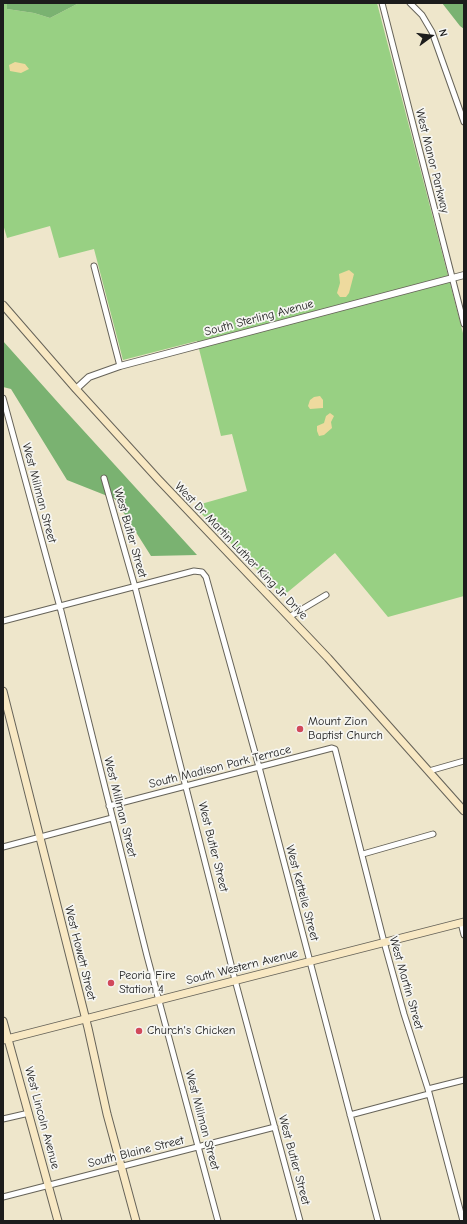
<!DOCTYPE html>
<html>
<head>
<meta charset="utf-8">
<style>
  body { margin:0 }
  #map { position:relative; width:467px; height:1224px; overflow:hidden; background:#eee6cb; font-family:"Comic Neue",sans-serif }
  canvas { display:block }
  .frame { position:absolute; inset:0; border:4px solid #1c1c1c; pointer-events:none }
  .north { position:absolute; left:411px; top:16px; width:40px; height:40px; -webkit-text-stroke:3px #f6f6f2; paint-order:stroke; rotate:75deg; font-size:11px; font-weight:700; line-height:16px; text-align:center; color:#1c1c1c }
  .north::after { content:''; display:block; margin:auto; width:14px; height:18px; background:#1c1c1c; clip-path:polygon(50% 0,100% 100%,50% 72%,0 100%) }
</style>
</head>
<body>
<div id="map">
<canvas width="467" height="1224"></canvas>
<div class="frame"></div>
<div class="north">N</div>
</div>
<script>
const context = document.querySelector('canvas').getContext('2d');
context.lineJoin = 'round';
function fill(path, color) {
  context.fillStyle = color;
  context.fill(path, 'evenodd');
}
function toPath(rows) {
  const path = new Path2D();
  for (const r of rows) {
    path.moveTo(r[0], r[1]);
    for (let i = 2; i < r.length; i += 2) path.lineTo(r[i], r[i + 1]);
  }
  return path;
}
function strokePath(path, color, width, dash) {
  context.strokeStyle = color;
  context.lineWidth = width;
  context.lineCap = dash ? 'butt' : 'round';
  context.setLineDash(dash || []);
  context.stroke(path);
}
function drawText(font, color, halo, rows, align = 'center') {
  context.font = font + ' "Comic Neue",sans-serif';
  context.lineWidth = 3.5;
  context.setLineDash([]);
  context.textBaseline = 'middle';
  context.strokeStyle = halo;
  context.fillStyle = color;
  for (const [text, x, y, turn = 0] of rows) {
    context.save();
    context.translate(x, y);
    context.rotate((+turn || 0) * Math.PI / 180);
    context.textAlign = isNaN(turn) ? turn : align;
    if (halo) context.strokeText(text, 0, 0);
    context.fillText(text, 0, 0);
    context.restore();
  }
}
fill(toPath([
  [3,3,7,3,7,9,34,13,50,18,79,3,377,3,464,337,464,596,388,617,335,553,283,596,194,506,247,491,232,434,221,436,197,341,123,360,94,249,59,258,50,226,7,238,3,224]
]), '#98d083');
fill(toPath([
  [7,3,79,3,50,18,34,13,7,9],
  [442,3,464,3,464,29,460,26],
  [3,341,62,407,197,555,151,556,115,499,67,480,11,389,3,387]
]), '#7ab271');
fill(toPath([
  [15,62,25,64,29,69,21,73,10,71,9,65],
  [349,270,354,274,349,293,346,297,340,297,337,293,340,283,339,274],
  [320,396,323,400,323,408,310,409,308,406,310,400,314,397],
  [330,413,334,416,331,422,332,428,324,435,319,436,317,431,317,426,324,423,326,416]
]), '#eeda9e');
const minor = toPath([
  [382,3,464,324],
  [410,3,422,15,432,32,464,122],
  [94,266,120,366],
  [3,398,61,611,147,956,218,1221],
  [104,478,135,587,235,980,300,1221],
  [289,617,326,595],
  [3,621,194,571,202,572,206,577,259,767,378,1221],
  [429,771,464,761],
  [109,806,332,748,335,749,384,942,404,1014,428,1089,463,1221],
  [3,847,112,818],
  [363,854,433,834],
  [461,923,464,935],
  [428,1089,464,1080],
  [350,1115,429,1094],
  [3,1119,29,1113],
  [3,1197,275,1127]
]);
const tertiary = toPath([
  [76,389,89,377,120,366,464,275]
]);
const secondary = toPath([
  [3,305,76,389,158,479,328,658,464,811],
  [3,691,88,1028,107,1114,136,1221],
  [3,1021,58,1221],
  [3,1040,464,922]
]);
strokePath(minor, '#666359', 7);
strokePath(tertiary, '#666359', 8);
strokePath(secondary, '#666359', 9);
strokePath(minor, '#fff', 5);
strokePath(tertiary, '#fff', 6);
strokePath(secondary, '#f8e8c3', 7);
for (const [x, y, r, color] of [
  [300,729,4,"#d1495b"],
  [111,983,4,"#d1495b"],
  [139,1031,4,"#d1495b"]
]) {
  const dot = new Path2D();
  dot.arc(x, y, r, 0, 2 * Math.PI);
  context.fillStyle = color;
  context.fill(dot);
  strokePath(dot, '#f6f6f2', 1.5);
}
drawText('12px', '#1c1c1c', '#f6f6f2', [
  ["West Manor Parkway",432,161,76],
  ["South Sterling Avenue",259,318,-15],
  ["West Millman Street",39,493,75],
  ["West Butler Street",130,533,74],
  ["West Dr Martin Luther King Jr Drive",241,551,46],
  ["South Madison Park Terrace",220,767,-14],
  ["West Millman Street",120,807,76],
  ["West Butler Street",213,847,76],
  ["West Kettelle Street",302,893,75],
  ["West Howett Street",80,953,76],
  ["South Western Avenue",242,967,-14],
  ["West Martin Street",406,983,74],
  ["West Lincoln Avenue",42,1118,75],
  ["West Millman Street",202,1120,75],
  ["South Blaine Street",136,1152,-14],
  ["West Butler Street",294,1160,75]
]);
drawText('12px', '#1c1c1c', '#f6f6f2', [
  ["Mount Zion",308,722],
  ["Baptist Church",308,736],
  ["Peoria Fire",119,976],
  ["Station 4",119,990],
  ["Church's Chicken",147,1031]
], 'left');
</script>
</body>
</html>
